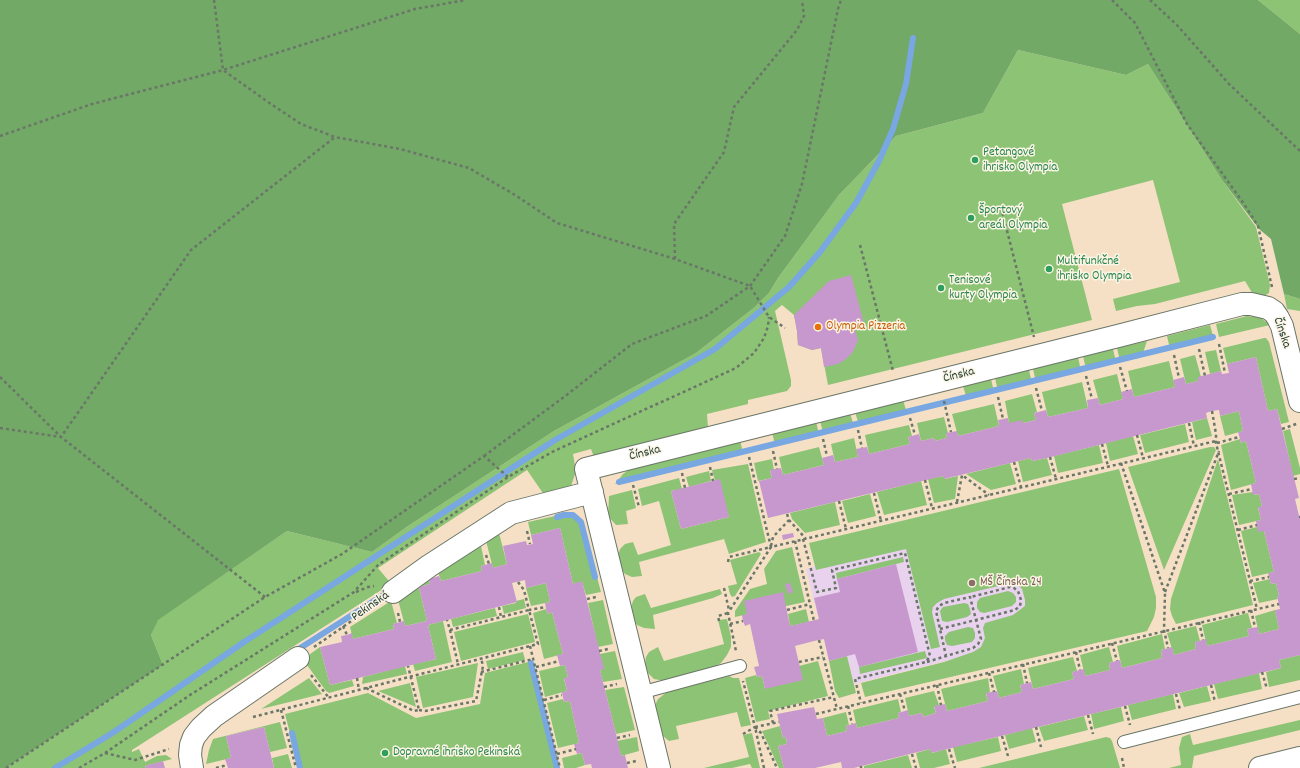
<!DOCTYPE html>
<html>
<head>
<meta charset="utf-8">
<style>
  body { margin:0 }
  canvas { display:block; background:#f5e0c5 }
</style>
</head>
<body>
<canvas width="1300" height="768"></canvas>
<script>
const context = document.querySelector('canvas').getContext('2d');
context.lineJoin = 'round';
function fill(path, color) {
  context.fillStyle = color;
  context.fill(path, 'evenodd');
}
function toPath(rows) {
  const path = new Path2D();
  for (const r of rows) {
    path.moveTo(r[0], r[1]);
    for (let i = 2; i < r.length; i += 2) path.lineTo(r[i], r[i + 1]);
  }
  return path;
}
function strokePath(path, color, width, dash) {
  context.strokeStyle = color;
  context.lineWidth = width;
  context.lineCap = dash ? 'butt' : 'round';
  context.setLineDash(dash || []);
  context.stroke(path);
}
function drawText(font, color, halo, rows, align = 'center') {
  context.font = font + ' Dekko,sans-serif';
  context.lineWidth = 3;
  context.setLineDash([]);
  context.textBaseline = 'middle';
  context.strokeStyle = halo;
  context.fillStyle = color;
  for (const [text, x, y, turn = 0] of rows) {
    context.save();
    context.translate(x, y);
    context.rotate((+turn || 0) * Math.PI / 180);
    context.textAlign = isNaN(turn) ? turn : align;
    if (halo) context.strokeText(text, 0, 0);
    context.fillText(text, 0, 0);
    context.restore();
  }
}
fill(toPath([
  [1111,491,1140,612,854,684,847,656,829,661,806,569,815,566,812,555]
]), '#e8d2ee');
fill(toPath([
  [1258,0,1300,0,1300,34],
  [1018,50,1126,75,1148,64,1222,180,1256,227,1270,285,1269,293,1264,296,1254,296,1245,281,1155,304,1137,306,1116,311,1113,299,1180,282,1153,180,1062,204,1092,320,828,385,821,348,812,350,798,345,797,331,794,315,782,305,775,311,791,380,791,386,787,391,748,400,748,404,707,414,708,428,594,457,591,449,573,454,576,471,571,486,557,497,547,499,527,470,378,568,393,586,386,587,132,750,132,752,139,749,145,762,157,756,166,755,172,759,145,766,146,768,6,768,163,665,151,635,157,620,287,531,372,552,408,526,554,431,696,353,755,307,769,293,778,278,839,195,896,136,983,113],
  [1284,294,1300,299,1300,311,1287,309],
  [1247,316,1261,318,1270,325,1219,337,1216,324],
  [1210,325,1214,339,1170,349,1167,336],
  [1264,338,1266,338,1269,342,1289,422,1281,424,1277,409,1268,411,1256,357,1227,364,1223,348],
  [1147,341,1142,356,1120,361,1117,348],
  [1113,349,1116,362,1086,369,1083,356],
  [1216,350,1221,371,1210,374,1205,352],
  [1195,355,1201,377,1198,377,1198,381,1186,384,1180,359],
  [1078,357,1081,371,1036,382,1033,369],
  [1169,361,1175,387,1134,397,1128,371],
  [1029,370,1032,383,998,391,995,378],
  [1117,374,1123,399,1100,405,1093,380],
  [991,379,994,392,967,399,963,386],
  [1082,382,1088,408,1048,417,1042,392],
  [1032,394,1037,412,1034,413,1036,420,1023,423,1009,423,1005,401],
  [903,400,907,413,859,425,855,412],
  [994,404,999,426,958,436,952,414],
  [1239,411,1243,431,1225,436,1220,416],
  [850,413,854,426,823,433,820,420],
  [944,417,948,433,946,433,947,438,935,441,934,438,921,441,917,423],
  [1207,418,1212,436,1196,440,1192,422],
  [816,421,819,435,775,445,772,432],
  [1185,424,1189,442,1145,453,1140,435],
  [909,425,912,436,908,437,910,444,869,454,865,435],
  [1290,429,1300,468,1300,474,1293,476,1283,431],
  [1133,436,1138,454,1110,461,1106,443],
  [854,438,858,457,835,462,831,444],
  [1240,439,1241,443,1246,441,1256,483,1231,490,1221,445],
  [740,440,743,453,615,484,623,474,634,466],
  [1099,445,1103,463,1058,473,1054,456],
  [819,447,824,465,783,475,779,457],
  [1210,447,1214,447,1216,450,1164,570,1128,467],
  [1031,458,1032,461,1047,458,1052,475,1023,482,1018,461],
  [772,459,774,470,770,471,772,478,758,481,754,463],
  [1218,459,1253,605,1176,624,1172,616,1170,609,1171,599],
  [1010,463,1016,484,991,490,966,474],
  [748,464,766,542,729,554,724,539,639,562,642,576,632,577,625,574,621,569,618,556,620,549,625,544,633,542,638,555,671,545,659,501,642,506,638,489,679,478,682,489,671,491,681,529,729,517,715,481,712,470],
  [1119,469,1156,597,1156,608,1154,617,1147,631,865,697,861,683,944,662,973,652,981,647,985,638,983,628,985,623,1013,615,1025,606,1025,600,1022,589,1017,584,1011,583,944,599,937,603,933,607,932,612,940,647,931,649,906,549,816,570,809,543],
  [709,471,711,481,689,487,686,477],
  [943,476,945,479,958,476,955,499,934,503,928,479],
  [921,481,927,505,884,515,877,492],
  [632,490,636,508,626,511,628,524,616,525,608,516,609,496],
  [1253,492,1254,495,1259,494,1262,506,1258,508,1261,520,1239,525,1232,495],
  [870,494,876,516,848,523,842,501],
  [835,502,840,525,805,533,792,519,790,513],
  [564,514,574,515,582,521,601,592,586,595,582,582,573,584,560,528,531,535,528,522],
  [1257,527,1264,531,1274,572,1252,577,1241,531],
  [498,529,507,564,493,568,485,537],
  [480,541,485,565,481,566,482,571,441,581,437,569],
  [792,547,805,602,735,617,735,611,750,589,767,584,764,569,776,551],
  [759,552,761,554,735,596,732,597,730,594,728,586,737,584,730,560],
  [903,557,904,562,837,579,836,573],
  [428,575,430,584,419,587,427,621,405,626,397,596],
  [1270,579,1271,584,1276,583,1279,596,1277,597,1278,599,1259,603,1253,583],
  [546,583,550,602,531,606,526,588],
  [720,589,722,594,713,598,653,615,655,629,644,628,637,625,634,620,631,607,633,601,636,597,645,594,651,608],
  [1008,591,1013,593,1016,597,1016,602,1012,606,984,613,980,612,977,608,977,602,980,598],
  [524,599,526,608,504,614,502,606,516,603,516,601],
  [603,600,613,644,598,647,588,603],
  [391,601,397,623,393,624,394,629,353,639,350,627],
  [964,603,968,604,970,609,971,614,967,617,947,622,942,621,940,611,943,607],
  [495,608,497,616,453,627,451,619],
  [546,609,548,614,552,612,563,654,544,659,533,613],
  [806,609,809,622,790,626,788,614],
  [1275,610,1279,629,1259,634,1255,616],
  [1248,613,1252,628,1247,629,1249,636,1207,646,1202,625],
  [528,614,535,642,461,661,454,632],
  [727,619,731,637,731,647,727,655,721,663,712,668,665,681,654,679,648,673,645,663,646,657,649,652,658,647,664,661,724,644,718,620],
  [443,621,452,662,415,671,413,664,436,659,428,625],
  [1196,626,1200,641,1195,642,1196,649,1174,655,1167,633],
  [968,627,973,628,975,633,975,638,972,642,952,646,947,645,945,640,945,636,949,632],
  [1162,634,1165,649,1161,650,1162,658,1122,668,1117,646],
  [320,647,330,685,352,680,354,686,329,693,326,691,304,661,306,657],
  [1109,647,1113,662,1109,663,1110,670,1085,676,1080,655],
  [615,651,622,679,603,682,600,670,600,654],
  [925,651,927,658,860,674,859,667],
  [523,652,525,660,488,669,486,661],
  [1300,655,1300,680,1269,687,1266,672,1281,668,1279,660],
  [847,656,856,693,839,698,835,691,829,661],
  [1073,657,1077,671,1072,672,1074,679,1033,689,1028,668],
  [532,661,558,768,299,768,285,714,368,693,416,718,480,704,485,673],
  [818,661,828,696,768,711,770,719,756,722,745,678,756,675,757,677,762,676,765,689,799,666],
  [478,663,473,697,423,708,416,677],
  [565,665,568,677,564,679,567,691,545,697,539,671],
  [405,666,407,674,362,684,363,677],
  [1021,669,1024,684,1020,685,1022,692,999,698,993,676],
  [1259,673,1262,689,1218,699,1214,684],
  [729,676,733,678,739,678,751,725,741,727,737,712,676,726,679,739,669,741,662,735,656,708,656,703,658,699,667,692],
  [309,678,322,694,261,709],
  [988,678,990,692,986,694,988,701,947,711,941,689],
  [410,683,416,707,378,691],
  [1207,686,1211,701,1184,707,1179,693],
  [624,687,635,730,616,734,605,690],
  [934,691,939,705,934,707,936,713,923,717,922,713,909,716,905,698],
  [1173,694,1176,709,1132,720,1128,705],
  [563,699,564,702,570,701,579,743,558,748,547,703],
  [898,699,901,712,898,713,899,718,857,728,853,710],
  [1121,707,1124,721,1094,729,1091,714],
  [846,712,849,725,846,726,847,731,827,736,823,718],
  [1084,716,1088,730,1044,741,1039,727],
  [1300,720,1300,730,1194,756,1192,768,1169,768,1181,765,1179,748,1182,737,1190,734,1193,745],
  [280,722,287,748,270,752,264,727,226,736,231,758,206,764,209,750,213,739],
  [780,726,783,738,786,737,787,744,778,746,784,768,779,768,762,731],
  [1032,728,1036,742,1009,749,1005,735],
  [752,733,760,768,752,768,750,764,732,768,704,768,749,757,743,735],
  [637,737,639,751,621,756,617,741],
  [998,737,1001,751,957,762,953,747],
  [1106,737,1110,738,1112,741,1120,768,979,768],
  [930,749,932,753,946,749,950,764,934,768,920,768,916,753],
  [582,753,585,765,576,768,564,768,562,758],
  [288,754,292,768,274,768,272,758],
  [908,755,912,768,864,768,864,766]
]), '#8dc375');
fill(toPath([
  [0,0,1258,0,1300,34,1300,299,1284,294,1271,239,1259,229,1222,180,1148,64,1126,75,1018,50,983,113,896,136,839,195,778,278,769,293,755,307,696,353,554,431,408,526,372,552,287,531,158,620,151,635,163,665,6,768,0,768]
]), '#72a966');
strokePath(toPath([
  [619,482,1213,337],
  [557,517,564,515,573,515,581,522,595,577],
  [294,652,388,592],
  [531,663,557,768],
  [292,733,300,768],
  [55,768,114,732,244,642,555,440,715,349,789,287,820,252,856,203,879,161,893,129,906,84,913,38]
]), '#78a7e2', 6);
fill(toPath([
  [851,275,864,324,854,326,858,340,853,352,846,359,838,364,824,367,821,348,812,350,798,345,797,331,794,315,829,281],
  [1256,357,1268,411,1277,409,1299,498,1295,499,1300,520,1300,655,1279,660,1281,668,931,753,930,749,854,768,842,768,841,762,815,768,784,768,778,746,787,744,786,737,783,738,777,714,814,707,817,719,823,718,827,736,847,731,846,726,856,723,857,728,899,718,898,713,908,710,909,716,922,713,923,717,936,713,934,706,945,704,947,711,988,701,986,693,997,691,999,698,1022,692,1020,685,1031,682,1033,689,1074,679,1072,672,1084,669,1085,676,1110,670,1109,663,1120,660,1122,668,1162,658,1161,650,1172,647,1174,655,1196,649,1195,642,1206,639,1207,646,1249,636,1247,629,1252,628,1258,627,1259,634,1279,629,1275,610,1280,609,1277,596,1279,596,1276,583,1271,584,1268,573,1274,572,1264,531,1258,532,1256,521,1261,520,1258,507,1262,506,1259,494,1253,495,1251,484,1256,483,1246,441,1241,443,1240,439,1238,432,1243,431,1239,411,1220,416,1219,410,1212,411,1206,413,1207,418,1047,458,1032,461,1031,458,944,479,943,476,768,518,759,481,772,478,770,470,781,468,783,475,824,465,822,458,833,455,835,462,858,457,856,449,867,447,869,454,910,444,908,437,919,434,921,441,934,438,935,441,947,438,946,433,957,431,958,436,999,426,998,420,1008,418,1009,423,1022,420,1023,423,1036,420,1034,413,1046,410,1048,417,1088,408,1087,400,1098,398,1100,405,1123,399,1121,392,1132,389,1134,397,1175,387,1173,380,1184,377,1186,384,1198,381,1198,377,1221,371,1222,374,1229,373,1227,364],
  [720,479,729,517,681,529,671,491],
  [560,528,573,584,582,581,604,669,600,670,617,738,621,756,625,755,628,768,592,768,591,764,585,765,582,753,577,754,574,744,579,743,570,701,564,702,562,692,567,691,564,678,568,677,565,665,560,666,557,655,563,654,552,612,548,614,546,609,545,603,550,602,546,583,526,588,525,580,512,583,517,602,428,625,436,659,330,685,320,647,342,642,341,636,347,635,352,633,353,639,394,629,393,624,404,621,405,626,427,621,419,587,430,584,429,579,439,576,441,581,482,571,481,566,492,563,493,568,507,564,503,546,526,541,527,545,533,544,531,535],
  [793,533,794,537,783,540,782,535],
  [896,564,918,652,859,667,855,654,829,661,824,639,814,641,795,646,803,680,765,689,762,676,757,677,754,667,759,666,750,624,745,626,743,621,742,615,747,614,744,601,783,592,790,626,819,619,814,598,840,592,837,579],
  [790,583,793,592,788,594,785,584],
  [264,727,274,768,228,768,225,759,231,758,226,736],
  [163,761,165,768,146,768,145,766]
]), '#c798cd');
const service = toPath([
  [640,693,740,666],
  [1124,742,1300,697]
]);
const minor = toPath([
  [393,592,429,566,511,513,592,492],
  [192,768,190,755,191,745,194,737,201,728,214,716,298,658],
  [659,768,586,469,1118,336,1242,304,1251,304,1268,308,1274,312,1278,318,1282,326,1300,401]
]);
const tertiary = toPath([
  [1260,768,1300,758]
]);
strokePath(service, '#6a7667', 14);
strokePath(minor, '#6a7667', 24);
strokePath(tertiary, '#6a7667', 24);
strokePath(toPath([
  [214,0,223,70,415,9,466,0],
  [1112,0,1135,23,1187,124,1244,204,1258,226,1272,287],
  [1150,0,1176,24,1229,84,1300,151],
  [0,136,92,104,223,70,268,102,301,124,335,137,400,149,469,168,515,195,557,223,675,259,750,286,769,317,785,328],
  [1001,207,1034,337],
  [860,245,893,371],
  [675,259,674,224,724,152,734,107,797,30,804,16,802,0],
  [1219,344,1225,373],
  [1199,349,1205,376],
  [1174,355,1179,378],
  [1120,367,1127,391],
  [1086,376,1092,399],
  [0,377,61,437,265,597],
  [1036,388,1042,411],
  [998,397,1003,419],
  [944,401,951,432],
  [1212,411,1216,434,1216,443,1257,609],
  [910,418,915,435],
  [1189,423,1194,446],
  [0,428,61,437,191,250,335,137],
  [1282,429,1299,423],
  [858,430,862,448],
  [1137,435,1143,458],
  [823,439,827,456],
  [1217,443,1239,437],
  [1102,444,1108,466],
  [773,451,777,469],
  [484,456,564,397,632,344,706,316,750,286,785,236,802,184,838,9,841,0],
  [749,457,771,547,1216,441],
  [1050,457,1056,479],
  [1014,462,1021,487],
  [1121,463,1165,593,1164,630,1168,648],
  [710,467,713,481],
  [682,473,685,488],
  [1294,479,1300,478],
  [925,480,932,508],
  [633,485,639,507],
  [874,493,881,521],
  [1229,494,1252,489],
  [839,501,846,529],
  [957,502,962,475,989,495],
  [787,514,789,520,806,539],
  [1299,517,1300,517],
  [1238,530,1257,525],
  [527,531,530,544],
  [803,539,817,592,836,588,832,570,905,553,930,656,926,662,855,679,861,703],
  [795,541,814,621],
  [771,546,773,537,789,520],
  [486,555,489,564],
  [728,562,729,557,771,547,728,613,736,651],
  [1250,581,1269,577],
  [518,582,524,590,529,610,546,607],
  [724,588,729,610],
  [356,592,368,587,374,586],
  [1165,592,1219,451],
  [587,599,596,597],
  [499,607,501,617],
  [787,610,810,604],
  [1251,610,1255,627],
  [398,613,400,622],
  [719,621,718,616,728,613],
  [1199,622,1203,640],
  [730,624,743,621],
  [343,626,347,635],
  [940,629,1015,610,1020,606,1021,600,1018,591,1014,588,1010,587,971,597],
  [450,630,458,664],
  [819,640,837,709],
  [1112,643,1117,661],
  [530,646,560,768],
  [314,647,376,604],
  [599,651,608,649],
  [1076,652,1080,670],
  [799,662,823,657],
  [927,662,946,656,973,648,978,644,981,639,970,597,944,603,939,606,936,611,946,656],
  [1023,664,1027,683],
  [536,667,559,661],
  [481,672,533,659],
  [1262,672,1267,689],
  [989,673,994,692],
  [311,675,329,698],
  [357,678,359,690],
  [937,685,941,705],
  [1211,685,1215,702],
  [604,687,617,684],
  [366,688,414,711,419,710,408,666],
  [900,694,905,711],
  [1176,694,1180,710],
  [544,700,562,695],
  [848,706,852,724],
  [1125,706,1130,725],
  [281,710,296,768],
  [419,710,425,711,476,701,483,666,481,658],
  [816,714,1279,604],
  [1088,715,1093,734],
  [253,717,538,644,529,610,450,630,447,620],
  [773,723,770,711,834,697],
  [755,727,761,733,777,768],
  [1036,727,1041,747],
  [743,734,755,727,743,681],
  [1002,736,1008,756],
  [617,738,630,735],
  [949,749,955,768],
  [105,753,135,760,169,749],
  [557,754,576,749],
  [912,754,916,768],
  [1122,758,1124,768],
  [627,763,636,761],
  [861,766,861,768],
  [6,768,265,597,342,554,484,456,508,477],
  [79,768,105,753,190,695,354,592,378,565,508,477,554,451,736,368,754,353,764,338,768,326,769,317],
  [216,768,227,765],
  [764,768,755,727,779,722]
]), '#6a7667', 2.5, [3, 3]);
strokePath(service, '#fff', 12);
strokePath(minor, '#fff', 22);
strokePath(tertiary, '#fff', 22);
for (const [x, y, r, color] of [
  [975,160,4,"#2e9e5b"],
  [971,218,4,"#2e9e5b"],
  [1049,269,4,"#2e9e5b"],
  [941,288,4,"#2e9e5b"],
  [818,327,4,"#e8710a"],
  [972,583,4,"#8d6e63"],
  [385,753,4,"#2e9e5b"]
]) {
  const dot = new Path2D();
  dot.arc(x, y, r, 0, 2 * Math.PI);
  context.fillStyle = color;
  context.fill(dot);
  strokePath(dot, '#fcf5e5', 1.5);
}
drawText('13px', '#27864d', '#fcf5e5', [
  ["Petangové",983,153],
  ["ihrisko Olympia",983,168],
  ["Športový",979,211],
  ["areál Olympia",979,226],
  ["Multifunkčné",1057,262],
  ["ihrisko Olympia",1057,277],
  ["Tenisové",949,281],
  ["kurty Olympia",949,296],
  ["Dopravné ihrisko Pekinská",393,753]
], 'left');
drawText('13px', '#c56008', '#fcf5e5', [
  ["Olympia Pizzeria",826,327]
], 'left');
drawText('13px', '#1f3d34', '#fcf5e5', [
  ["Čínska",1281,333,71],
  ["Čínska",959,376,-14],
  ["Čínska",645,454,-14],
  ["Pekinská",371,607,-35]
]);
drawText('13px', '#785e54', '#fcf5e5', [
  ["MŠ Čínska 24",980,583]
], 'left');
</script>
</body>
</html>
